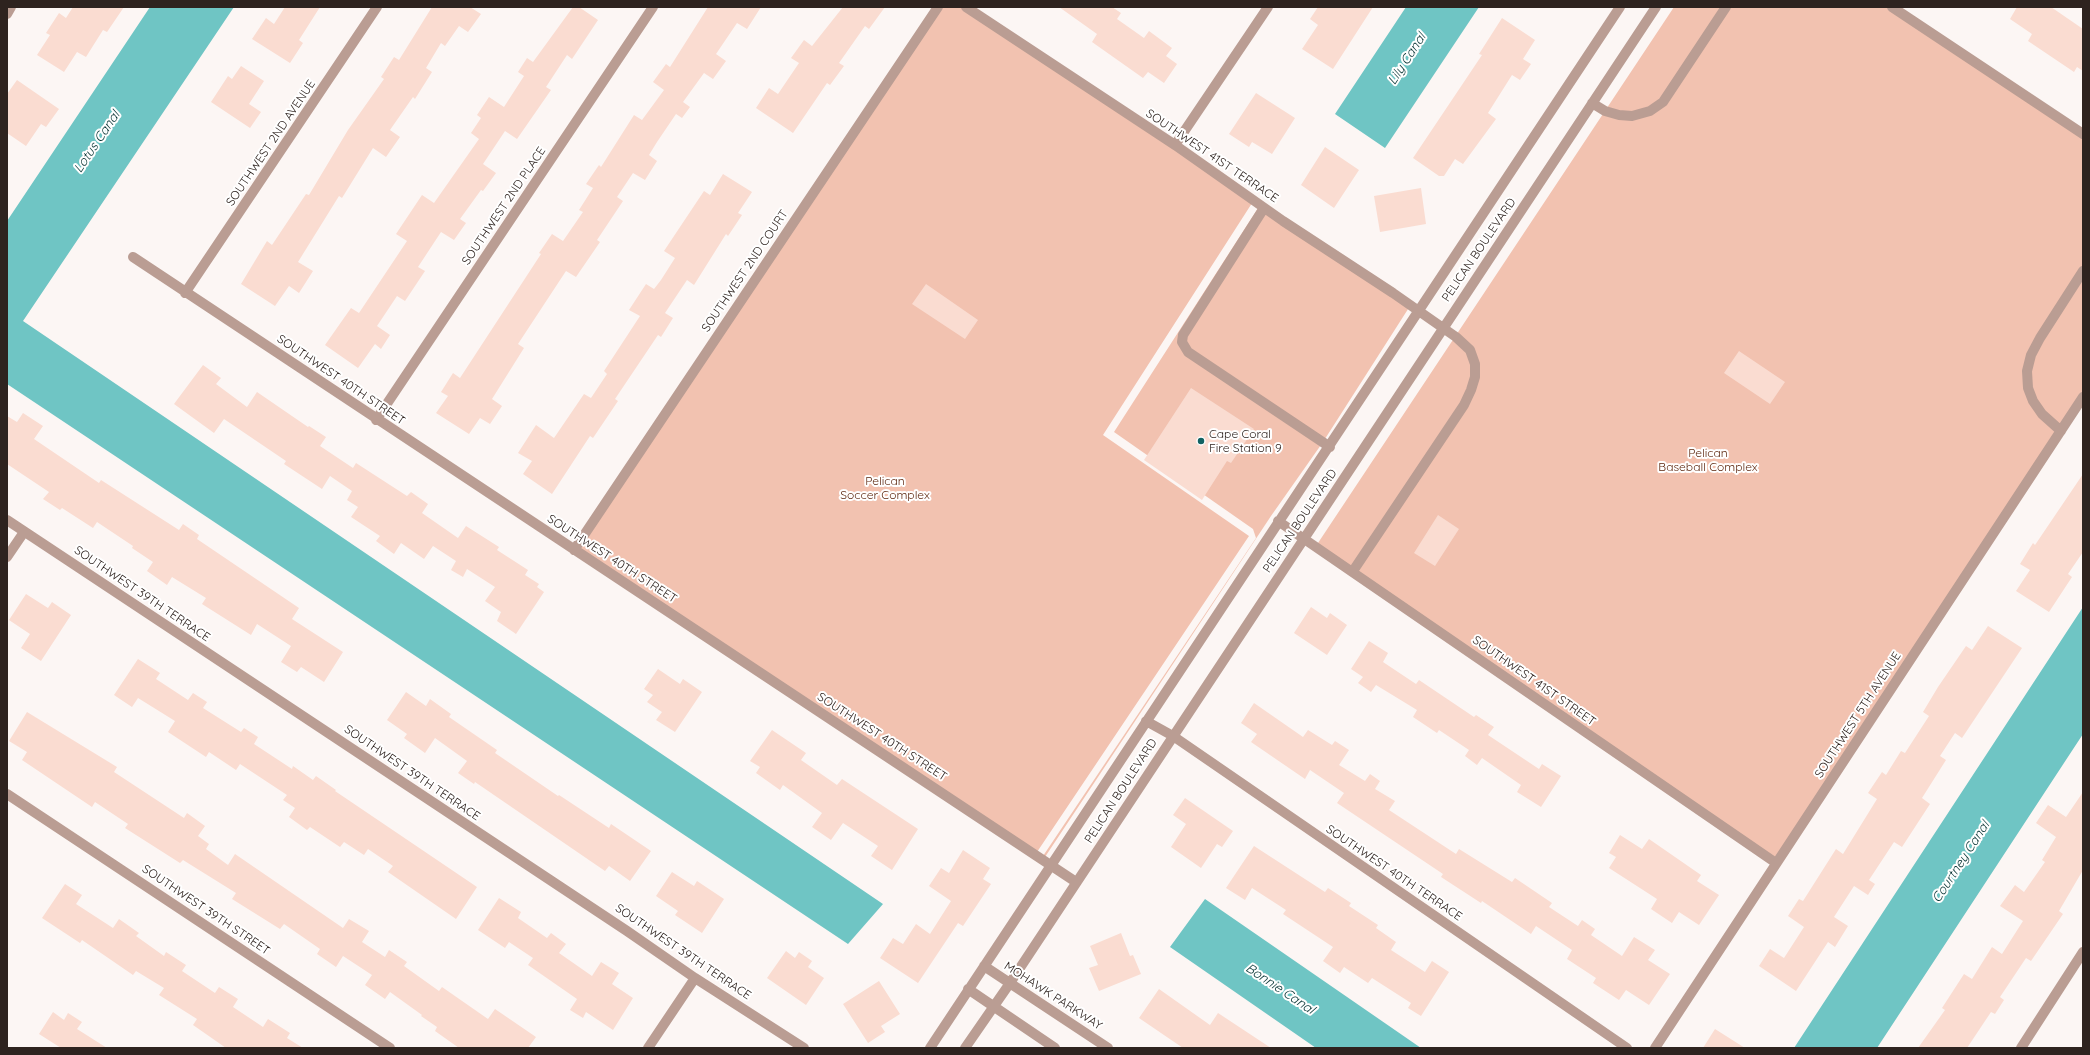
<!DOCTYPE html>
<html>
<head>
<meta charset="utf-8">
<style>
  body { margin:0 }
  #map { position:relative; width:2090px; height:1055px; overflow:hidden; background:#fcf6f4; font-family:Quicksand,sans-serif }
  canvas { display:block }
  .frame { position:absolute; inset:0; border:8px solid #2e231f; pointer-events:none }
</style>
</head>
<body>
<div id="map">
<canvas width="2090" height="1055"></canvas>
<div class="frame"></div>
</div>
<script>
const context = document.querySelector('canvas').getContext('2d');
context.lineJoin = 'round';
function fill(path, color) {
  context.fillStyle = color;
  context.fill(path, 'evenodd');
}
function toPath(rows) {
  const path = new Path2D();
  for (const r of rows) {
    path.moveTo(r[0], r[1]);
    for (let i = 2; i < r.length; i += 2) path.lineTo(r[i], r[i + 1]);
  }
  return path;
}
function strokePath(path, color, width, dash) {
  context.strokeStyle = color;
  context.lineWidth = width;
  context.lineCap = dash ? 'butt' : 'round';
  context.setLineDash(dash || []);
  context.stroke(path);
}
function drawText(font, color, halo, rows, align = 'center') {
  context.font = font + ' Quicksand,sans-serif';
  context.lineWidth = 4;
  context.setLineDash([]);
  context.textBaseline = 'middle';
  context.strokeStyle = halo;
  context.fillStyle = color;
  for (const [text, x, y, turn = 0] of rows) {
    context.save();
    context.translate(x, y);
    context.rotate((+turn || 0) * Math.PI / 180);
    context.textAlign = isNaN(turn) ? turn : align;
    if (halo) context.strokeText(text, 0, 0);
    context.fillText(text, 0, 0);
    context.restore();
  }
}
fill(toPath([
  [938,7,966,7,1254,200,1103,435,1249,536,1035,855,574,550],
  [1674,7,1890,7,2083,135,2083,397,1776,863,1316,546],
  [1260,205,1410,306,1323,442,1271,516,1045,857,1043,856,1256,538,1253,529,1114,432]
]), '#f2c2b0');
fill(toPath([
  [150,7,234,7,23,321,883,904,848,944,7,384,7,221],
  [1406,7,1479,7,1385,148,1335,114],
  [2083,607,2083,734,1877,1048,1794,1048],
  [1205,899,1421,1048,1316,1048,1170,947]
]), '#6fc5c4');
fill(toPath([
  [73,7,124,7,107,32,103,30,86,57,77,52,64,72,37,55,50,35,46,33,59,13,66,18],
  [285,7,320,7,299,40,303,43,290,63,252,39,266,18,274,24],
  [432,7,470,7,481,14,468,32,459,26,445,46,441,43,426,68,432,72,415,99,413,97,390,130,400,137,386,157,373,148,342,198,339,196,298,262,313,271,299,293,289,286,275,306,241,284,267,241,272,245,306,194,309,195,348,130,384,79,381,77,394,57,399,60],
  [573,7,579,7,598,20,572,59,567,55,546,87,551,90,517,139,505,131,483,164,496,173,483,191,481,190,460,219,466,223,454,240,441,232,418,267,425,271,405,301,397,296,377,326,390,335,381,349,375,344,358,368,325,345,351,308,359,313,407,241,396,234,422,195,434,203,479,139,471,133,481,118,477,115,489,97,504,107,524,76,518,72,527,58,533,62],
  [708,7,761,7,747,29,737,23,716,54,726,61,713,79,704,73,683,102,690,107,682,118,676,114,657,142,649,155,657,161,645,180,633,173,617,197,623,201,597,240,600,242,576,277,566,271,518,344,524,348,492,399,502,406,490,424,480,418,469,434,436,413,448,396,441,392,453,373,460,378,541,254,539,253,552,234,563,241,583,212,579,210,593,188,586,184,599,165,601,167,634,115,642,120,664,90,653,82,666,64,670,67],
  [843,7,885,7,869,29,865,26,839,63,844,66,830,85,827,83,793,133,756,108,769,88,778,94,799,63,791,58,804,40,812,46],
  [1059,7,1112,7,1121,13,1117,19,1144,38,1149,31,1172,48,1166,56,1177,64,1164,83,1148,72,1143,78,1092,42,1097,34],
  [1318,7,1373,7,1333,69,1302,49,1318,25,1310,19],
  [2017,7,2051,7,2083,29,2083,71,2077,67,2074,72,2028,41,2032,34,2010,19],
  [1502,18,1535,40,1523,59,1531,64,1520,80,1512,75,1488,113,1496,119,1463,164,1455,159,1444,176,1439,176,1413,158,1482,55,1479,54],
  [241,66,264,81,249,104,261,112,250,128,211,102,228,76,232,79],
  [17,80,59,109,46,127,41,124,26,146,7,133,7,94],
  [1256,93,1295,118,1272,154,1252,142,1249,147,1229,134],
  [1325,147,1359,170,1334,208,1301,185],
  [723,174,752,192,738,213,742,215,728,236,726,234,694,285,687,280,665,313,673,318,661,337,658,335,615,399,618,401,593,438,590,436,552,494,523,474,532,461,518,453,536,425,554,438,584,394,591,398,607,374,604,371,640,316,629,310,646,284,654,289,661,280,675,258,664,251,704,191,710,195],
  [1421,188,1426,224,1380,232,1374,196],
  [926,284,978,320,965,339,912,304],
  [1739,351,1785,382,1770,404,1724,373],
  [203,365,221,378,216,384,247,407,257,392,308,427,309,426,326,437,320,446,353,468,356,463,407,496,411,492,428,504,422,513,458,538,466,526,499,547,497,550,528,570,525,575,539,584,537,587,544,592,516,634,497,621,501,612,485,601,495,587,467,569,463,577,451,570,456,561,433,546,424,559,401,543,394,554,376,541,380,536,351,517,358,507,347,500,352,491,330,476,322,489,284,464,286,461,224,419,214,433,174,404],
  [1191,388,1254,429,1231,463,1227,461,1202,500,1144,460],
  [23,413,43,426,34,439,99,483,101,480,179,530,183,524,199,535,197,539,299,608,292,619,343,652,324,682,301,667,297,672,281,662,291,646,257,624,251,635,202,604,206,598,172,577,167,585,147,571,153,562,132,548,133,546,97,522,93,528,62,508,60,510,43,499,49,492,7,464,7,416,17,422],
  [2083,474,2083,552,2068,574,2072,577,2049,612,2016,591,2030,570,2020,564,2033,543,2035,545],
  [1438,515,1459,529,1435,566,1414,553],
  [26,594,48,608,52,602,71,615,41,661,21,648,30,634,9,620],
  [1311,607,1327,618,1330,613,1347,625,1327,655,1294,633],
  [1988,626,2022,648,1962,738,1955,733,1940,756,1946,760,1922,798,1930,804,1902,847,1894,842,1869,880,1875,884,1868,895,1854,886,1834,917,1848,926,1835,947,1828,942,1796,991,1759,966,1770,949,1784,958,1804,927,1788,916,1799,899,1803,901,1836,849,1843,854,1877,799,1868,793,1882,772,1886,775,1901,751,1905,753,1929,716,1923,712,1938,687,1966,646,1972,650],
  [1369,641,1388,653,1383,662,1416,684,1419,680,1474,717,1476,715,1494,727,1488,735,1539,769,1542,764,1561,776,1541,807,1517,792,1521,785,1482,758,1477,765,1465,756,1469,750,1439,730,1437,733,1413,717,1417,710,1376,685,1371,692,1358,683,1363,677,1351,669],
  [138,659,160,673,156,679,188,700,193,693,207,702,203,708,241,732,244,728,258,737,254,744,292,769,293,766,313,780,316,776,336,790,335,791,477,887,456,919,388,872,393,866,368,849,364,855,344,842,340,847,310,827,307,830,289,817,295,808,283,800,287,795,240,764,236,770,209,752,206,757,168,732,175,721,138,698,132,707,114,695],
  [658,669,680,684,683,679,702,692,675,732,656,720,662,712,647,702,653,695,644,689],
  [406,692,426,706,430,699,451,714,449,717,497,750,495,753,558,796,559,795,609,828,611,824,651,851,630,881,609,866,605,871,475,782,474,784,458,773,467,761,435,738,425,753,404,738,407,734,387,720],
  [1254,703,1303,737,1308,730,1332,745,1335,741,1349,750,1339,765,1365,781,1370,774,1380,781,1375,789,1395,801,1389,810,1456,854,1459,849,1512,882,1515,878,1552,903,1549,907,1578,926,1582,920,1595,929,1591,935,1622,956,1634,937,1655,950,1648,960,1670,974,1649,1005,1626,990,1619,1000,1593,983,1596,978,1567,959,1572,950,1536,926,1531,934,1482,901,1481,903,1441,877,1443,874,1337,803,1344,793,1310,770,1305,779,1251,742,1257,734,1241,723],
  [27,712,117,767,114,772,184,818,187,813,205,826,198,836,209,844,206,849,228,865,235,854,343,928,349,919,369,931,362,942,385,957,389,950,407,962,404,966,439,991,442,987,488,1019,495,1009,536,1037,528,1048,459,1048,435,1031,437,1027,421,1016,422,1015,390,992,385,999,365,985,372,975,343,956,336,967,317,954,320,949,284,924,280,929,232,899,236,893,183,860,180,863,125,828,128,824,95,802,92,807,22,760,27,752,9,741],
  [772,730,806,753,801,760,837,785,842,779,918,829,892,870,871,856,878,846,843,823,831,840,812,827,822,813,783,785,780,790,756,773,760,767,750,761],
  [2083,792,2083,870,2059,911,2063,914,2031,961,2026,958,2000,997,2004,1000,1995,1014,1991,1012,1967,1048,1918,1048,1945,1010,1942,1008,1964,974,1972,979,1992,947,2002,954,2023,921,2000,906,2015,885,2024,892,2045,862,2042,860,2056,837,2036,823,2048,805,2066,817],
  [1185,798,1233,831,1222,847,1217,844,1201,868,1171,847,1186,824,1173,815],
  [1620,835,1642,849,1649,839,1701,875,1697,881,1719,895,1699,925,1679,912,1672,923,1651,909,1657,899,1609,868,1616,857,1609,853],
  [1254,846,1325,892,1328,888,1351,903,1349,906,1378,925,1376,928,1396,942,1391,950,1425,972,1432,961,1449,972,1421,1016,1408,1008,1411,1003,1372,978,1368,983,1344,967,1340,973,1323,961,1333,947,1283,914,1286,910,1252,888,1245,900,1226,888],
  [963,850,990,868,983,879,991,884,963,926,958,923,918,983,880,958,893,938,903,944,916,924,930,934,951,901,929,886,941,868,949,873],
  [672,872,694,886,697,881,724,899,702,933,675,915,678,911,656,896],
  [65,884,82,895,76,904,113,928,119,919,139,933,136,936,164,956,166,952,186,965,182,971,215,993,219,987,238,999,233,1007,263,1027,268,1019,290,1033,287,1038,303,1048,226,1048,193,1025,197,1019,159,995,164,988,136,971,133,975,82,940,80,943,42,918],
  [499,898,521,912,518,918,547,938,551,933,566,944,559,953,592,976,601,962,619,973,612,984,633,998,613,1030,586,1012,583,1018,570,1010,577,999,528,965,533,958,509,942,505,948,478,930],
  [1121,933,1130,956,1133,955,1141,974,1099,991,1089,968,1098,965,1090,946],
  [786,951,795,958,799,952,812,961,808,967,824,978,806,1005,767,978],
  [879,981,900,1014,881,1026,885,1032,868,1043,843,1004],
  [1159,989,1210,1025,1218,1013,1271,1048,1183,1048,1139,1018],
  [53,1012,64,1020,68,1013,82,1022,77,1029,107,1048,61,1048,39,1034],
  [1715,1029,1745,1048,1703,1048]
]), '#fadcd1');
strokePath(toPath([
  [966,7,1175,145,1283,221,1393,293,1456,337,1470,350,1475,364,1475,377,1471,390,1464,405,1353,571],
  [1892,7,2083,134],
  [7,14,11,7],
  [1592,103,1605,111,1619,115,1632,116,1650,111,1663,102,1726,7],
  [1175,145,1268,7],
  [1264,208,1183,335,1182,342,1188,352,1330,447],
  [133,257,1076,882],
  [185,293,377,7],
  [376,420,653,7],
  [2061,431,2042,414,2033,401,2028,388,2027,371,2031,355,2040,338,2083,271],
  [7,520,627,931,695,978,804,1048],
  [1278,521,1776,863],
  [574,550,938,7],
  [7,557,24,532],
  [1146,721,1173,736,1627,1048],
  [7,794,390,1048],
  [984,966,1108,1048],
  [968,989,1055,1048],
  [648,1048,695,978],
  [930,1048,1620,7],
  [965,1048,1010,983,1656,7],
  [1655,1048,2083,397],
  [2021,1048,2083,952]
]), '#ba9d93', 10);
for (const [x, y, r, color] of [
  [1201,441,4,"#116262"]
]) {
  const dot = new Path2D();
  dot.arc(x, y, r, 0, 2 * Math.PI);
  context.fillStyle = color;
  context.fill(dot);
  strokePath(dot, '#fff', 1.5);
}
drawText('12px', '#2e231f', '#fff', [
  ["SOUTHWEST 2ND AVENUE",271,143,-56],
  ["SOUTHWEST 41ST TERRACE",1212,156,34],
  ["SOUTHWEST 2ND PLACE",504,206,-56],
  ["PELICAN BOULEVARD",1479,250,-56],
  ["SOUTHWEST 2ND COURT",745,271,-56],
  ["SOUTHWEST 40TH STREET",341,380,34],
  ["PELICAN BOULEVARD",1300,521,-56],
  ["SOUTHWEST 40TH STREET",612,559,33],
  ["SOUTHWEST 39TH TERRACE",142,594,34],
  ["SOUTHWEST 41ST STREET",1534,681,35],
  ["SOUTHWEST 5TH AVENUE",1858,715,-57],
  ["SOUTHWEST 40TH STREET",882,737,33],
  ["SOUTHWEST 39TH TERRACE",412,773,34],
  ["PELICAN BOULEVARD",1121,791,-57],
  ["SOUTHWEST 40TH TERRACE",1394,873,34],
  ["SOUTHWEST 39TH STREET",206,910,34],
  ["SOUTHWEST 39TH TERRACE",683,952,34],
  ["MOHAWK PARKWAY",1053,996,33]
]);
drawText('12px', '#2e231f', '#fff', [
  ["Cape Coral",1209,434],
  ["Fire Station 9",1209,448]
], 'left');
drawText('12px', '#571f06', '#fff', [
  ["Pelican",1708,453],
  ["Baseball Complex",1708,467],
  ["Pelican",885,481],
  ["Soccer Complex",885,495]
]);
drawText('italic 13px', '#083434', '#fff', [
  ["Lily Canal",1407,59,-57],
  ["Lotus Canal",97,142,-56],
  ["Courtney Canal",1961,862,-57],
  ["Bonnie Canal",1280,989,34]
]);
</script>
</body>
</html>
